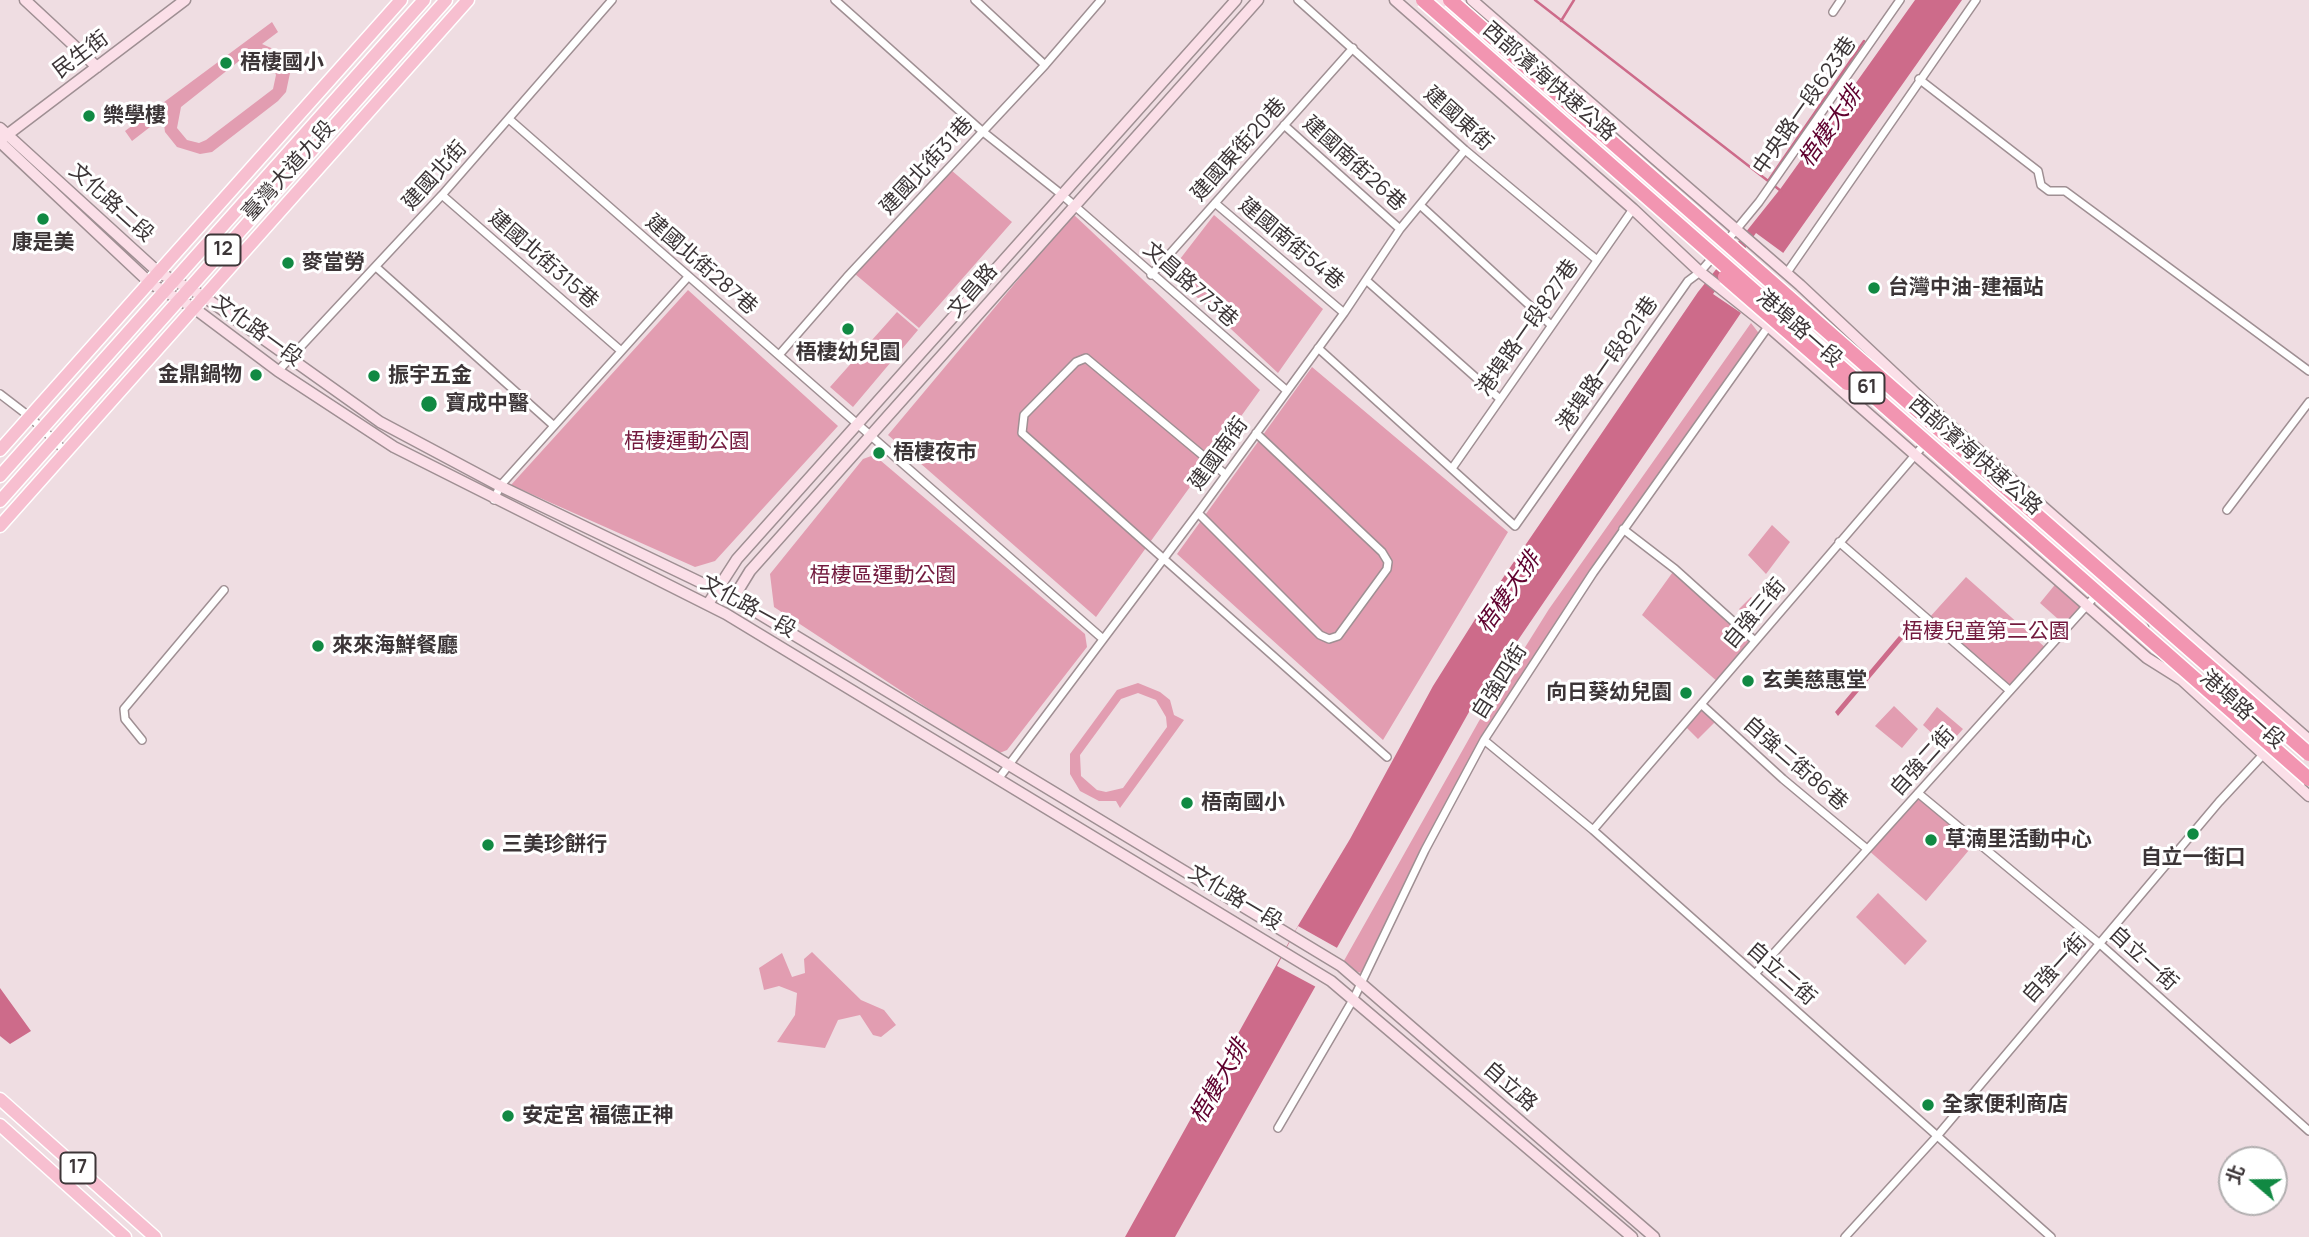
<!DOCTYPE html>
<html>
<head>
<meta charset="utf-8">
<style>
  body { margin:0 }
  #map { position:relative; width:2309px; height:1237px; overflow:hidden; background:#efdde2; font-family:Manrope,"Noto Sans TC",sans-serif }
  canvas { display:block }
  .north { position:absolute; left:2218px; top:1146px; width:70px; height:70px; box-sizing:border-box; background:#fff; border:2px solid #b1aeaf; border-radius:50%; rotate:290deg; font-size:19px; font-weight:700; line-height:28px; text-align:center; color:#3c3537 }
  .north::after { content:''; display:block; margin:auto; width:24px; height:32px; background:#118943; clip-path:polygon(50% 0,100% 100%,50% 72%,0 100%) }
</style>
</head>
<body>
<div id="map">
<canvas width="2309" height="1237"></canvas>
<div class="north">北</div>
</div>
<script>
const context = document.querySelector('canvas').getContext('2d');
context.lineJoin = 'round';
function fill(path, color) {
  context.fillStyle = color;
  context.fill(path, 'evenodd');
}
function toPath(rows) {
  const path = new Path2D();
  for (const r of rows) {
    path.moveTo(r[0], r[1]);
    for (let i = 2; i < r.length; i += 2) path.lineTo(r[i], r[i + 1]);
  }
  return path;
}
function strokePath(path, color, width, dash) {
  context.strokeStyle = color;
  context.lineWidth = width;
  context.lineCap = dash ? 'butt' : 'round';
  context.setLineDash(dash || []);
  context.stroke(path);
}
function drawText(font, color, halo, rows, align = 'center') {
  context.font = font + ' Manrope,"Noto Sans TC",sans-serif';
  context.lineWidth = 6;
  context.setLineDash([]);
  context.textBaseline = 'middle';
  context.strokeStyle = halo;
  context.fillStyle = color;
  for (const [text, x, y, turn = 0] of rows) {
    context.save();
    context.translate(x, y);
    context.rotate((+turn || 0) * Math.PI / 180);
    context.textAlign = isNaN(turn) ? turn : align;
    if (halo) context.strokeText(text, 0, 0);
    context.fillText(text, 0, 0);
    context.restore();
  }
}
fill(toPath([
  [272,22,278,32,262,44,278,51,288,64,290,73,286,92,278,101,212,152,200,154,177,147,165,132,163,117,132,141,125,131],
  [250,56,271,61,276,75,273,89,206,140,199,143,187,140,177,128,181,107,239,61],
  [951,170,1012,222,919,328,855,274],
  [1073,214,1260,390,1096,617,888,435],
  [1214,215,1323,309,1278,373,1170,272],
  [688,290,838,426,715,561,695,567,511,485],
  [897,312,918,330,853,407,830,387],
  [1751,323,1761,336,1615,537,1493,727,1361,973,1341,966,1479,721,1549,609],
  [1312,367,1508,532,1383,740,1177,554],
  [874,455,1085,634,1087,647,1007,750,997,754,774,607,770,574,863,459],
  [1772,525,1790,542,1766,574,1748,555],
  [1675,569,1755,641,1719,683,1642,615],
  [1966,577,2047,649,2009,690,1929,618],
  [2058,581,2086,606,2067,627,2040,603],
  [1751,597,1768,612,1757,625,1739,609],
  [1138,683,1160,692,1170,700,1174,715,1184,720,1120,808,1116,801,1099,801,1080,791,1070,774,1070,754,1117,690],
  [1138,693,1156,700,1166,717,1167,727,1123,788,1106,792,1097,790,1081,776,1080,755,1121,699],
  [1701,704,1717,720,1698,739,1683,724],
  [1894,706,1918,729,1902,748,1875,726],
  [1937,707,1963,729,1947,747,1923,725],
  [1918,793,1975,843,1926,901,1867,849],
  [1878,893,1927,941,1905,965,1856,917],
  [812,952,861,1000,884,1010,896,1025,881,1037,873,1035,860,1015,838,1020,825,1048,777,1042,795,1015,797,993,779,986,764,990,759,968,782,953,792,977,805,973,804,959]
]), '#e29db1');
fill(toPath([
  [1915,0,1962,0,1745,307,1469,712,1175,1237,1125,1237,1299,924,1350,839,1433,686,1479,613,1698,292,1781,188],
  [1899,636,1903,639,1838,716,1835,712],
  [0,988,31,1031,10,1044,0,1036]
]), '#cd6b8a');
fill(toPath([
  [1756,233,1786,255,1744,315,1713,294],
  [1298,926,1339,949,1318,988,1277,966]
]), '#efdde2');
strokePath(toPath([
  [1535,0,1781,191],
  [1561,21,1574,0],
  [1768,181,1864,41]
]), '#cd6b8a', 2.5);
const street = toPath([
  [835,0,982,131,1061,194,1286,390],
  [975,0,1045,65],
  [1298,0,1465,150,1597,260],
  [1833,12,1841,0],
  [1919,79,2038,171,2041,185,2049,191,2065,191,2309,371],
  [509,119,1103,639],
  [1284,125,1400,229],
  [442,195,620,350],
  [1215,203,1344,313],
  [1420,205,1551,325],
  [1726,242,1759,202,1900,0],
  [376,267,553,425],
  [1786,274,1976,0],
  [1151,275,1353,48],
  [1366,280,1500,399],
  [1318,348,1515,526,1688,281,1700,272,1714,256],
  [779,355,847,277,1045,65,1101,0],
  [278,371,442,195,612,0],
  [0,394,30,417,66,452],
  [1453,467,1633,209],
  [1225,474,1086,358,1076,362,1024,415,1022,433,1387,757],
  [494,500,500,486,688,277],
  [2227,510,2309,402],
  [1198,513,1320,635,1329,639,1338,636,1387,569,1388,562,1382,552,1256,433],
  [1623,529,1675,569,1755,641],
  [1839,542,2009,690],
  [1701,704,1783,779,1867,849],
  [142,740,125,719,124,709,224,590],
  [1484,740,1593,830,2051,1237],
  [999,778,1198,513,1344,313,1400,229,1465,150],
  [1918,793,2100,944,2309,1131],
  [1593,830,1928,440],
  [1755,974,2099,592],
  [1278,1128,1354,998,1425,850,1484,740,1593,573,1770,324],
  [1845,1237,1938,1135,2219,802,2286,730]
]);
const secondary = toPath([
  [25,0,97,67],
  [1395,0,1633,209,1700,272,1768,326,2147,658,2182,680,2309,796],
  [1437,0,1933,434,2129,608,2143,627],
  [1472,0,1800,285,1945,421,2309,740],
  [0,128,158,272,203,296,380,422,500,486,733,598,1341,966,1654,1237],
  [3,138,185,0],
  [0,142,150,283,194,308,278,371,394,447,726,614,1331,981,1632,1237],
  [731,602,750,571,1258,0],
  [708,604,737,559,1236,0]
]);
const primary = toPath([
  [0,450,401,0],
  [0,476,424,0],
  [0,501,446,0],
  [0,526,468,0],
  [0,1099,155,1237],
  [0,1125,125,1237]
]);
strokePath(street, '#9f8f93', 10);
strokePath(secondary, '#9f8f93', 13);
strokePath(primary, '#fff', 15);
strokePath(street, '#fff', 7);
strokePath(secondary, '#fbdfe8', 10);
strokePath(primary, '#f7bfd0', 12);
const highwayBridge = toPath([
  [1423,0,2309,779],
  [1450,0,2309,754],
  [1725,277,1847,383]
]);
strokePath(highwayBridge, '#fff', 17, []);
strokePath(highwayBridge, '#f295b1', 14);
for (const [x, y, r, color] of [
  [226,63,7,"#118943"],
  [89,116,7,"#118943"],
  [43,219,7,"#118943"],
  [288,263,7,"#118943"],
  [1874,288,7,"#118943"],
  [848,329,7,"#118943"],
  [256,375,7,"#118943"],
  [374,376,7,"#118943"],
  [429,404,9,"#118943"],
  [879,453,7,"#118943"],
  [318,646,7,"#118943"],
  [1748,681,7,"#118943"],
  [1686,693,7,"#118943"],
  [1187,803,7,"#118943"],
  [2193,834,7,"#118943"],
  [1931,840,7,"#118943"],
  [488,845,7,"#118943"],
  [1928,1105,7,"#118943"],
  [508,1116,7,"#118943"]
]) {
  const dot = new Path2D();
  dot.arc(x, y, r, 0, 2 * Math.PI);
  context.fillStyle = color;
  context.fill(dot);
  strokePath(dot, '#fff', 2.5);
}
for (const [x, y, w] of [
  [223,250,35],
  [1867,388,35],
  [78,1168,35]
]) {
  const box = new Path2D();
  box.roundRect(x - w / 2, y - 15.5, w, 31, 5);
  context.fillStyle = '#fff';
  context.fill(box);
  strokePath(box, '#3c3537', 2);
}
drawText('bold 19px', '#3c3537', null, [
  ["12",223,250],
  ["61",1867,388],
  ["17",78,1168]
]);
drawText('21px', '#3c3537', '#fff', [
  ["民生街",81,55,-37],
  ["西部濱海快速公路",1549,82,41],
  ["中央路一段623巷",1805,106,-55],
  ["建國東街",1458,119,42],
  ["建國東街20巷",1239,150,-48],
  ["建國南街26巷",1354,164,42],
  ["建國北街31巷",927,166,-47],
  ["臺灣大道九段",289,171,-48],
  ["建國北街",435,176,-48],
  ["文化路二段",111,203,42],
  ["建國南街54巷",1291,244,40],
  ["建國北街315巷",543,260,41],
  ["建國北街287巷",701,265,41],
  ["文昌路773巷",1190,285,41],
  ["文昌路",973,291,-49],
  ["港埠路一段827巷",1528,328,-55],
  ["港埠路一段",1799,329,41],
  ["文化路一段",257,331,36],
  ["港埠路一段821巷",1608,364,-55],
  ["建國南街",1219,454,-54],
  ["西部濱海快速公路",1975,456,41],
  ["文化路一段",748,607,29],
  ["自強三街",1755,614,-50],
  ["自強四街",1500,682,-58],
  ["港埠路一段",2242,710,42],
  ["自強二街",1923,762,-48],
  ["自強二街86巷",1795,764,41],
  ["文化路一段",1235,898,31],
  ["自立一街",2143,959,42],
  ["自強一街",2055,969,-48],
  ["自立二街",1781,974,41],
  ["自立路",1510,1087,41]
]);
drawText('bold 21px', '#3c3537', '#fff', [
  ["梧棲國小",240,63],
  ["樂學樓",103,116],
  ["康是美",43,243,"center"],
  ["麥當勞",302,263],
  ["台灣中油-建福站",1888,288],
  ["梧棲幼兒園",848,353,"center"],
  ["金鼎鍋物",242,375,"right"],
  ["振宇五金",388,376],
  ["寶成中醫",445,404],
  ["梧棲夜市",893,453],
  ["來來海鮮餐廳",332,646],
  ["玄美慈惠堂",1762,681],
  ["向日葵幼兒園",1672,693,"right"],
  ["梧南國小",1201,803],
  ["草湳里活動中心",1945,840],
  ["三美珍餅行",502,845],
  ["自立一街口",2193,858,"center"],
  ["全家便利商店",1942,1105],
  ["安定宮 福德正神",522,1116]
], 'left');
drawText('21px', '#731a3e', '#fff', [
  ["梧棲運動公園",687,442],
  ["梧棲區運動公園",883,576],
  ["梧棲兒童第二公園",1986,632]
]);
drawText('italic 23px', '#5f012e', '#fff', [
  ["梧棲大排",1831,127,-55],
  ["梧棲大排",1509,593,-55],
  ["梧棲大排",1220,1082,-60]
]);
</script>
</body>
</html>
